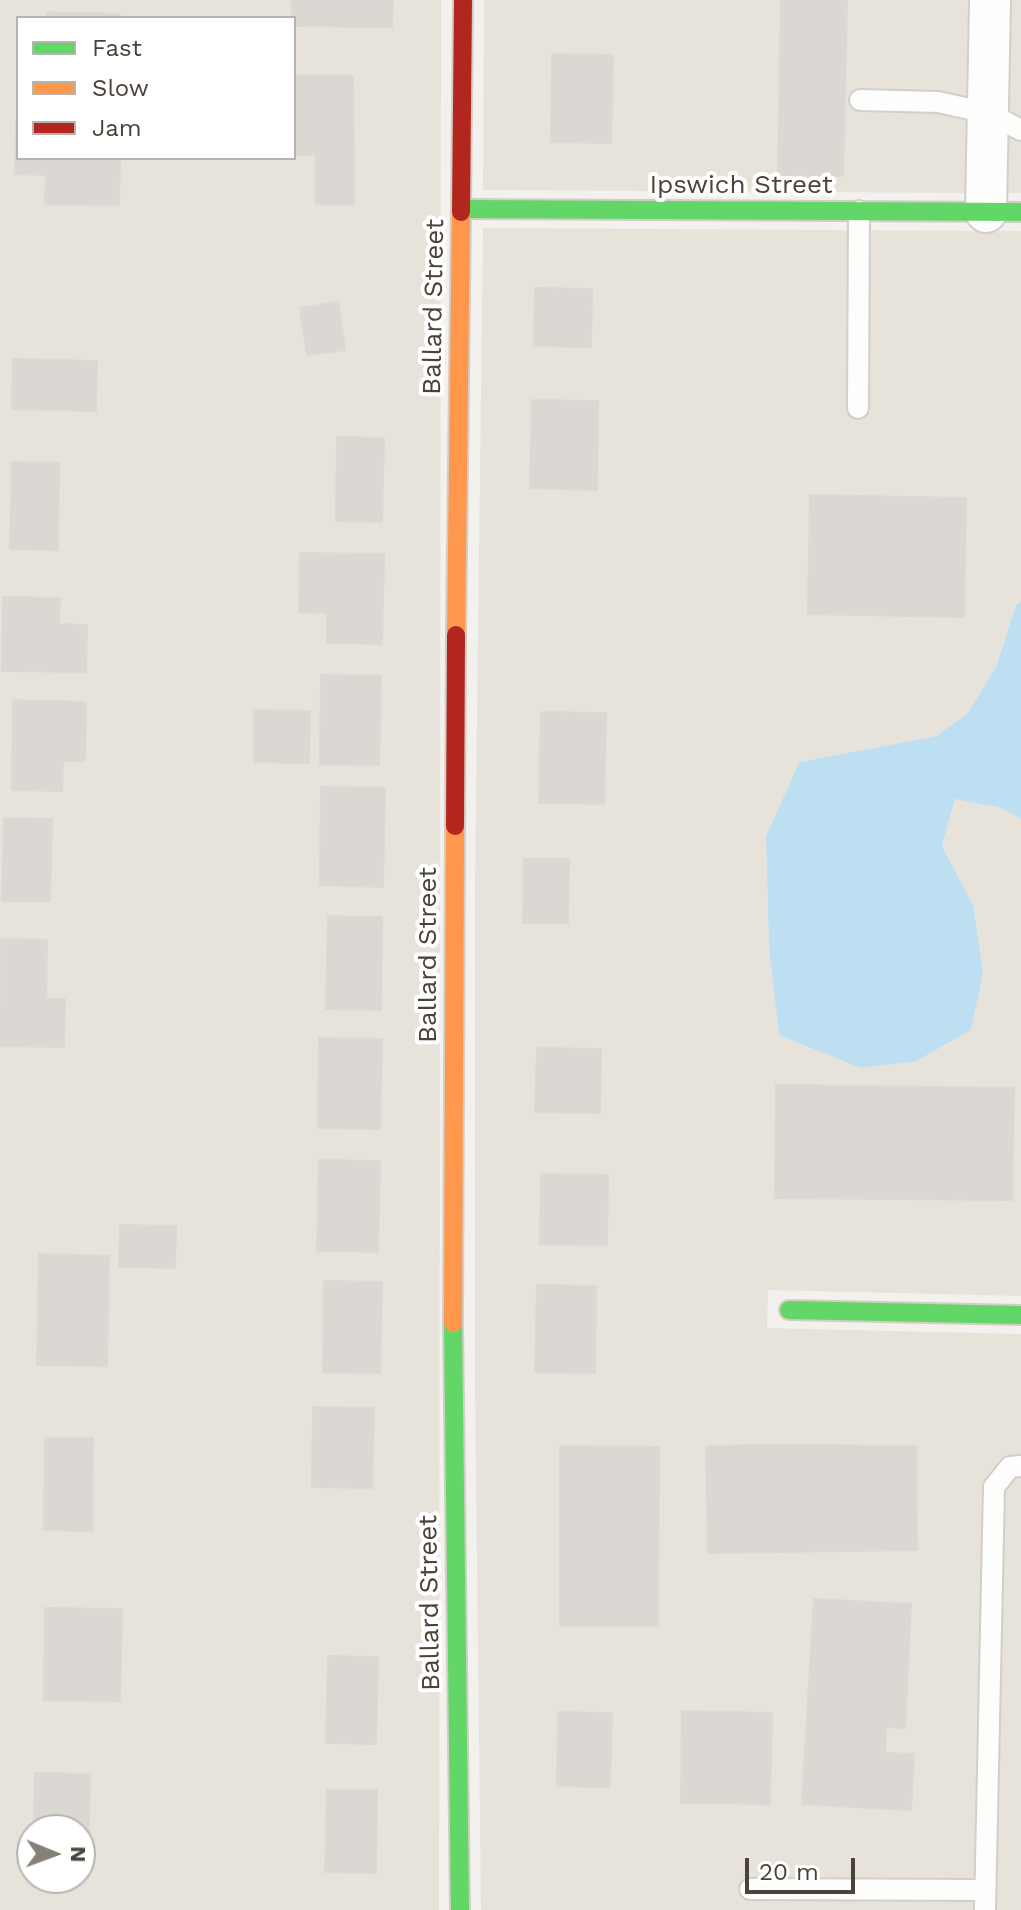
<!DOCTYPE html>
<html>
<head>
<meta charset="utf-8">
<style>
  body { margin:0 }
  #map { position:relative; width:1021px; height:1910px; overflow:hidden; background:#f3f1ee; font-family:"Work Sans",sans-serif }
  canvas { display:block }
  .legend { position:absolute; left:16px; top:16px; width:280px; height:144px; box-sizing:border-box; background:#fff; border:2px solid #b7b4af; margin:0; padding:10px 14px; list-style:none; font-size:24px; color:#4b4338 }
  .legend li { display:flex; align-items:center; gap:16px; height:40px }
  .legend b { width:40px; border:2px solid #b7b4af }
  .north { position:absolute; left:16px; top:1814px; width:80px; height:80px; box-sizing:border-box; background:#fff; border:2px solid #b7b4af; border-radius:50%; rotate:91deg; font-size:22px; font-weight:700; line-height:32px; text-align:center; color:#4b4338 }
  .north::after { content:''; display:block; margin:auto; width:28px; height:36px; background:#868078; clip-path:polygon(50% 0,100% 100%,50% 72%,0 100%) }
  .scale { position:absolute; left:745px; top:1858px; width:110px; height:36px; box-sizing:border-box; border:4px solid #4b4338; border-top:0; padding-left:10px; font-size:24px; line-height:28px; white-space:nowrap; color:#4b4338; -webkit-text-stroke:6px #fff; paint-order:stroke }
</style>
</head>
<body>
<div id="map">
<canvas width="1021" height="1910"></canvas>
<ul class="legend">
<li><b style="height:10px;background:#63d668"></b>Fast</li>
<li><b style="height:10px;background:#ff974d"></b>Slow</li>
<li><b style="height:10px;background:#b3261e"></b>Jam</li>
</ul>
<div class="north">N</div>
<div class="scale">20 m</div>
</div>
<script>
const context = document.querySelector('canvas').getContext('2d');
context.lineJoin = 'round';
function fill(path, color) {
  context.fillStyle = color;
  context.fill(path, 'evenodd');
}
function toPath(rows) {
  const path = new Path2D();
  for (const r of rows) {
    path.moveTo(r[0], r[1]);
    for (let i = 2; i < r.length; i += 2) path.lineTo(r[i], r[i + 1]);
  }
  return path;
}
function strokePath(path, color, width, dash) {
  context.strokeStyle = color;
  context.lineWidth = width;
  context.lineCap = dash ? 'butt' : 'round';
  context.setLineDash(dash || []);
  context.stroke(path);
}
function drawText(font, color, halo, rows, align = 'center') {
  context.font = font + ' "Work Sans",sans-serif';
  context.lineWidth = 8;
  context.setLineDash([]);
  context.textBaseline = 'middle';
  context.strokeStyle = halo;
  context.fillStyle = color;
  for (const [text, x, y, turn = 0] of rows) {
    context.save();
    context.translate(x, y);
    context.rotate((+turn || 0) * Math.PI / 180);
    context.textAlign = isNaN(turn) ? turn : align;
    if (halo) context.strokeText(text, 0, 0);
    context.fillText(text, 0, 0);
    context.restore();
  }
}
fill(toPath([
  [0,0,441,0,439,1910,0,1910],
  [18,18,294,18,294,158,18,158],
  [32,1830,80,1830,80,1878,32,1878],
  [484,0,968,0,965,193,483,190],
  [1010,0,1021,0,1021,193,1008,193],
  [483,228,1021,231,1021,601,1016,605,996,667,967,714,936,736,799,762,766,836,769,949,779,1035,973,905,942,846,955,799,1001,808,1021,819,1021,1296,768,1290,767,1328,1021,1334,1021,1910,481,1910,475,1393,475,877]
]), '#e7e3db');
fill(toPath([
  [1021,601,1021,819,1001,808,955,799,942,846,973,905,983,972,971,1030,916,1061,861,1068,779,1035,769,949,766,836,799,762,936,736,967,714,996,667,1016,605]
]), '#bedff2');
const building = toPath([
  [291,0,393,0,392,27,294,26,291,0],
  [781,0,847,0,843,176,778,175,781,0],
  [47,12,120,14,120,18,47,18,47,12],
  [552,54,613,55,611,143,551,142,552,54],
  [294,76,353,76,354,204,316,204,316,155,294,155,294,76],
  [16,121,18,158,120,158,119,205,45,204,46,175,15,174,16,121],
  [535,288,592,289,591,347,534,346,535,288],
  [338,302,345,350,307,355,300,308,338,302],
  [13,359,97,361,96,411,12,409,13,359],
  [532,400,598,401,597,490,530,488,532,400],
  [337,437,384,438,382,522,336,521,337,437],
  [12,462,59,463,58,550,10,549,12,462],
  [810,495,966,498,964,617,808,614,810,495],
  [300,553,384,554,382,644,327,643,327,613,299,612,300,553],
  [3,597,60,598,59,624,87,625,86,672,2,671,3,597],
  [321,675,381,676,379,765,320,764,321,675],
  [13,700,86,702,85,761,63,761,62,791,12,790,13,700],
  [254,710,310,711,309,763,254,762,254,710],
  [541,712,606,713,604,804,539,803,541,712],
  [321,787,385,788,383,887,320,885,321,787],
  [4,818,52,819,50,901,2,901,4,818],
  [524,859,569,859,568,923,523,923,524,859],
  [328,916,382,917,381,1010,326,1009,328,916],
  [1,939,47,940,46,999,65,999,64,1047,0,1046,1,939],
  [319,1038,382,1039,380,1129,318,1128,319,1038],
  [537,1048,601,1049,600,1113,535,1112,537,1048],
  [776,1085,1014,1088,1012,1200,775,1198,776,1085],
  [319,1160,380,1161,378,1252,317,1251,319,1160],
  [541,1174,608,1175,607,1245,540,1244,541,1174],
  [120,1225,176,1226,175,1268,119,1267,120,1225],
  [39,1254,109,1256,107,1366,37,1365,39,1254],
  [324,1281,382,1282,380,1373,323,1372,324,1281],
  [537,1285,596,1286,595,1373,535,1372,537,1285],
  [313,1407,374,1408,372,1488,312,1487,313,1407],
  [45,1438,93,1438,92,1531,44,1530,45,1438],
  [770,1445,916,1446,917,1550,708,1553,706,1446,770,1445],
  [560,1446,659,1447,658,1626,560,1626,560,1446],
  [814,1599,911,1604,905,1728,886,1727,885,1753,914,1754,911,1810,802,1804,814,1599],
  [45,1608,122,1609,120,1701,44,1700,45,1608],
  [328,1656,378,1657,376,1744,326,1743,328,1656],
  [682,1711,772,1713,770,1804,681,1803,682,1711],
  [558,1712,612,1713,610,1787,557,1786,558,1712],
  [35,1773,90,1774,88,1862,80,1862,80,1830,34,1830,35,1773],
  [327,1790,377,1790,376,1873,325,1872,327,1790]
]);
fill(building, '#dbd8d4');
strokePath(building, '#dcd8d3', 2);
const lane = toPath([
  [860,100,938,102,988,113,1021,130],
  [858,408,859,211],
  [750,1889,985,1890],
  [985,1910,994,1487,1010,1467,1021,1466]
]);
const street = toPath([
  [986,212,990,0]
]);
const fast = toPath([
  [462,209,1021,212],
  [789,1310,1021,1315],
  [453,1323,460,1910]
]);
const slow = toPath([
  [456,635,461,212],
  [453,1323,455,826]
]);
const jam = toPath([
  [461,212,463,0],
  [455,826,456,635]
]);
strokePath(lane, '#d1cfcb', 24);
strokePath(street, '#d1cfcb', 44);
strokePath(fast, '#d2cec5', 22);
strokePath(slow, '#d2cec5', 22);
strokePath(jam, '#d2cec5', 22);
strokePath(lane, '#fdfdfc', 20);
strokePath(street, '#fdfdfc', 40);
strokePath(fast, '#63d668', 18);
strokePath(slow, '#ff974d', 18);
strokePath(jam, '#b3261e', 18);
drawText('26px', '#4b4338', '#fff', [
  ["Ipswich Street",741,185],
  ["Ballard Street",434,307,-89],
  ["Ballard Street",428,955,-90],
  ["Ballard Street",430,1603,-91]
]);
</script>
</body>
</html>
